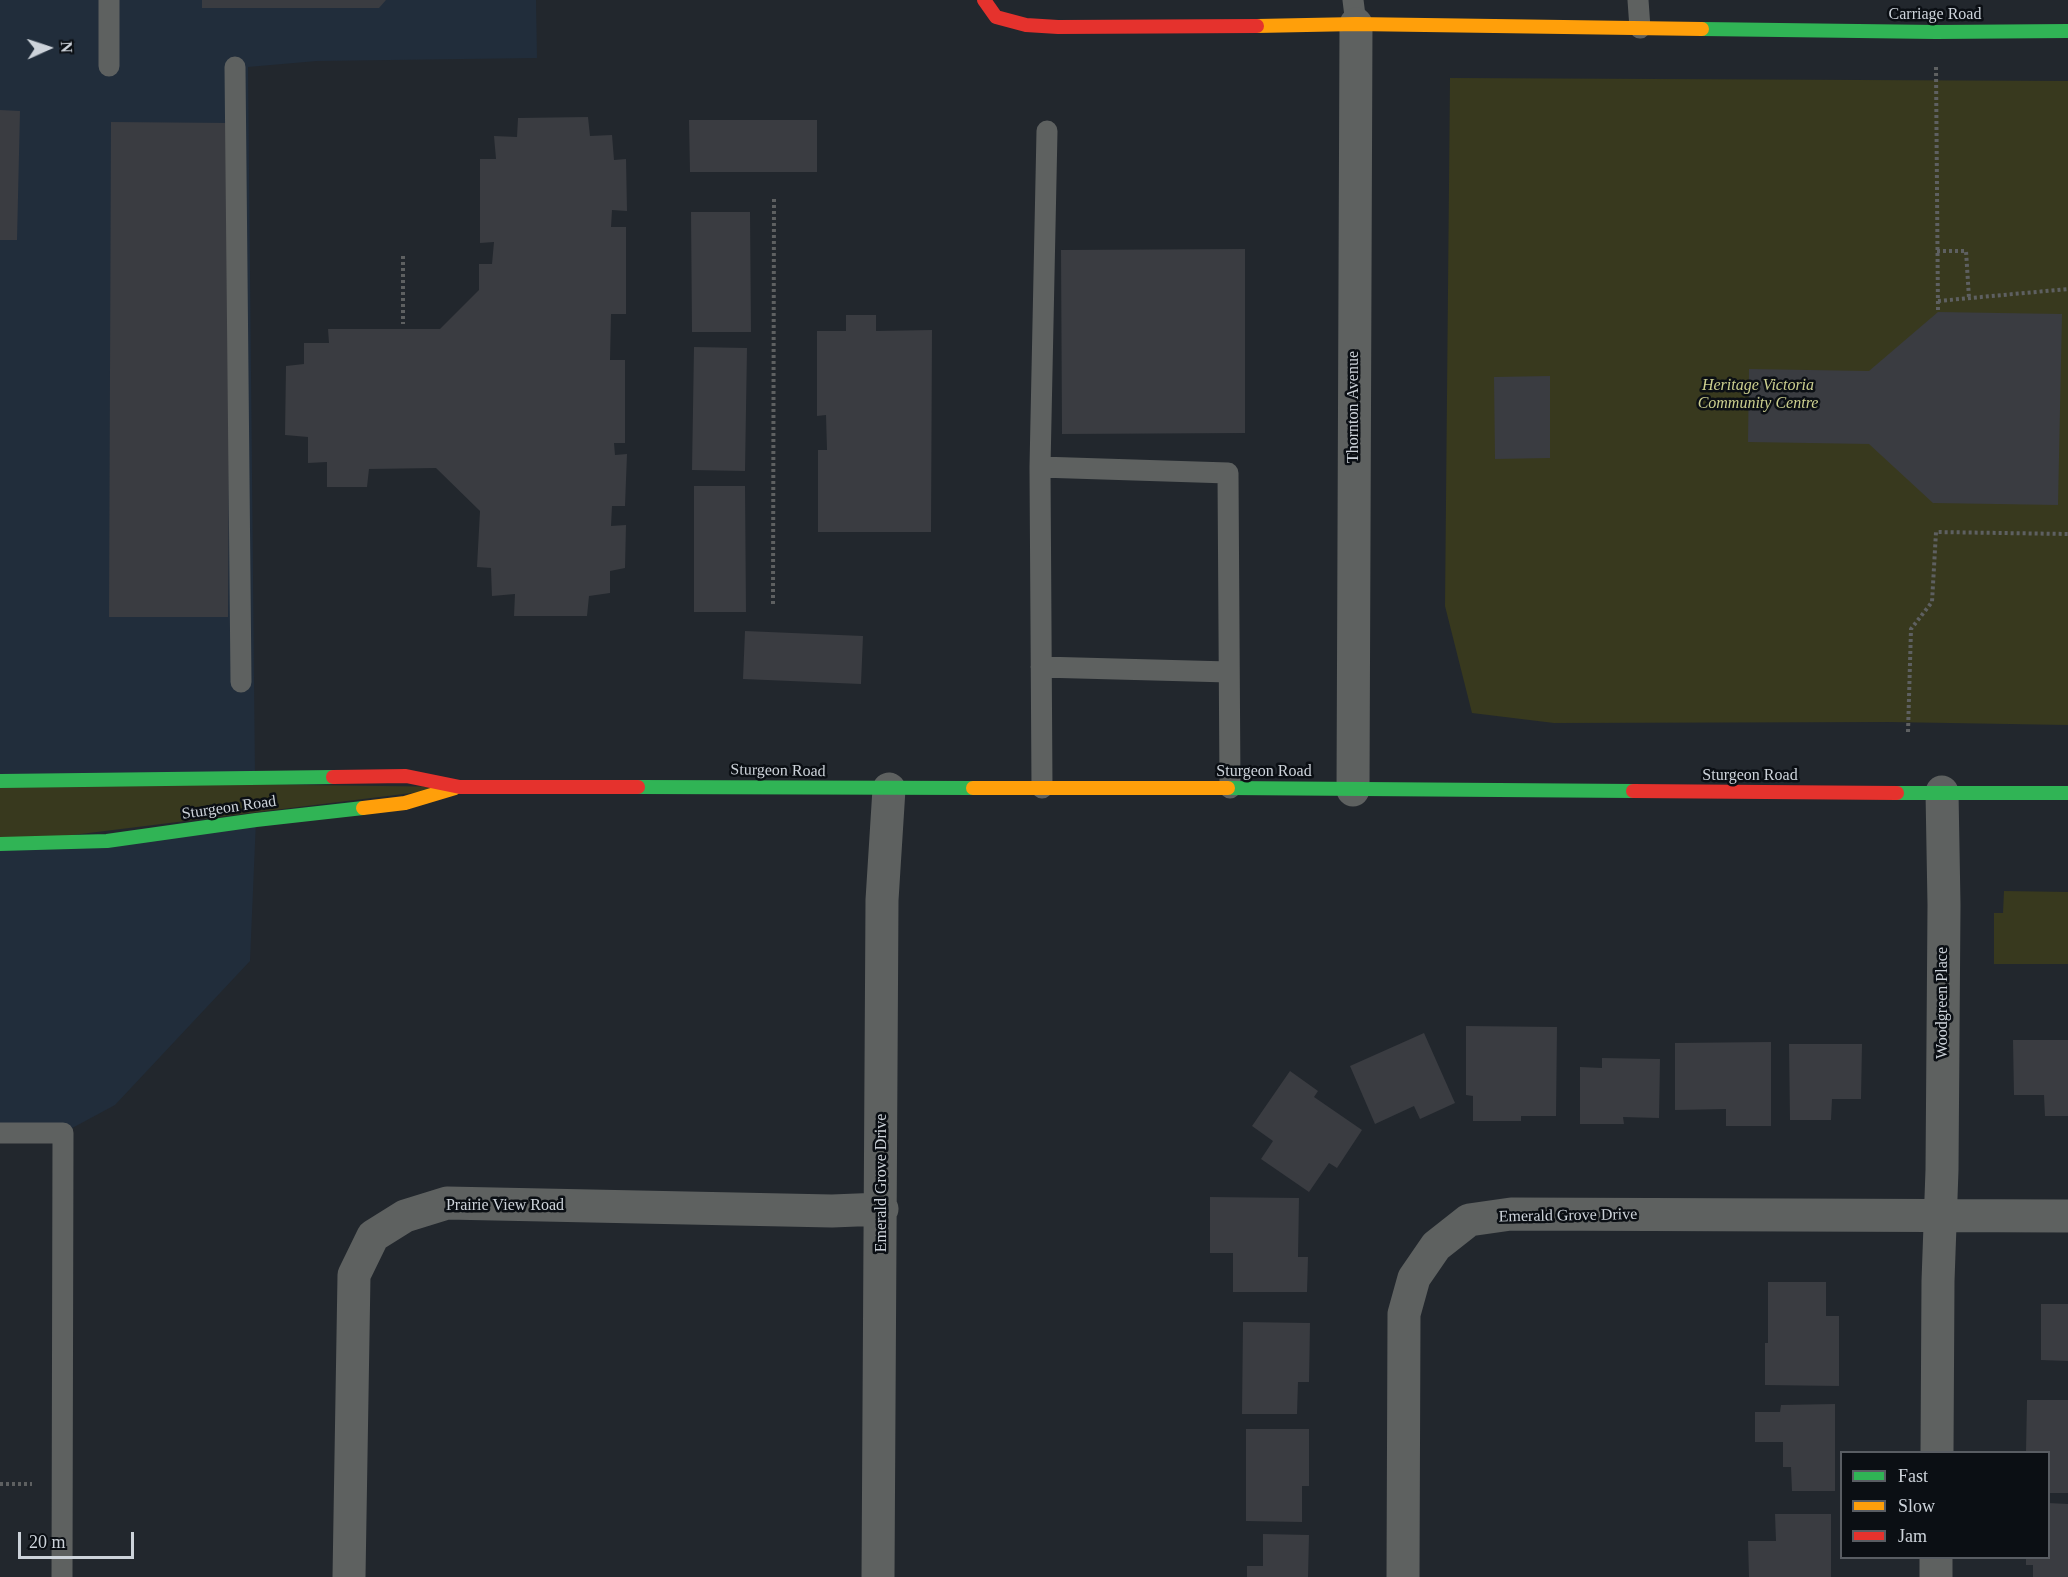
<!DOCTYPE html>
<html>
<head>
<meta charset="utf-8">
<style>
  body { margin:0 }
  #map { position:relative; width:2068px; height:1577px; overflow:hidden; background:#22272d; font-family:Georgia,serif }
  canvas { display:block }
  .legend { position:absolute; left:1840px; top:1451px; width:210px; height:108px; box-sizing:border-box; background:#0b0f14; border:2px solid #595d63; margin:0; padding:8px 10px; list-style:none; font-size:18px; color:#cdd3da }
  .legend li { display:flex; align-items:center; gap:12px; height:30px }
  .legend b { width:30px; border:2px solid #595d63 }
  .north { position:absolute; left:18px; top:18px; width:60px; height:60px; -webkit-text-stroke:4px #0b0f14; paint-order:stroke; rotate:87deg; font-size:16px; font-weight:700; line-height:24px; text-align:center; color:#cdd3da }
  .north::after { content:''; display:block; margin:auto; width:21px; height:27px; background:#cdd3da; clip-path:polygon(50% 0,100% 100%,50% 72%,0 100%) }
  .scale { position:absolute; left:18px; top:1532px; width:116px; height:27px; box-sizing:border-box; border:3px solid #cdd3da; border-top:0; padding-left:8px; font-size:18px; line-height:21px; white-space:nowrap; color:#cdd3da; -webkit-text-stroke:4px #0b0f14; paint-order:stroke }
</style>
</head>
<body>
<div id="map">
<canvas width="2068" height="1577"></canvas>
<ul class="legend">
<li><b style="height:8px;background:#30b455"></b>Fast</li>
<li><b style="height:8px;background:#ff9f0a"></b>Slow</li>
<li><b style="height:8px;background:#e5322d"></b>Jam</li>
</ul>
<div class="north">N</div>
<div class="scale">20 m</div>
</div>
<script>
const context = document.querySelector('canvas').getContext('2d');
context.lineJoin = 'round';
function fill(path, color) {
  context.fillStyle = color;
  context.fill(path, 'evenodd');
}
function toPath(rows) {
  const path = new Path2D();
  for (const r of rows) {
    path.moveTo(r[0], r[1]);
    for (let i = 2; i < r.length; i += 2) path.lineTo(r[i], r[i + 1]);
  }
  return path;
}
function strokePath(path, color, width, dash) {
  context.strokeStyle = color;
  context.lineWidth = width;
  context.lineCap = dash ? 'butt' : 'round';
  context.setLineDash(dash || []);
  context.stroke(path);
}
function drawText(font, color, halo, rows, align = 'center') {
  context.font = font + ' Georgia,serif';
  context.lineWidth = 5;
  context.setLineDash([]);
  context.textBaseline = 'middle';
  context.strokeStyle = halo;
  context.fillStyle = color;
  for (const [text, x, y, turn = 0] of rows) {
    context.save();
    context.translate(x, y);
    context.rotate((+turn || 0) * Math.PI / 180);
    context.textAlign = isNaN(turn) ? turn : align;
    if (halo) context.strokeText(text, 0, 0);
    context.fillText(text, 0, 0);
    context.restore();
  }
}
fill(toPath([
  [0,0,536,0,537,58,317,61,248,67,255,778,0,781],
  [256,820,250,961,115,1105,63,1133,0,1133,0,844]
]), '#212d3b');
fill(toPath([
  [1450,78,2068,81,2068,725,1890,722,1554,723,1472,713,1445,606],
  [0,781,460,787,0,844],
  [2004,891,2068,892,2068,964,1994,964,1994,913,2003,913]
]), '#38391e');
fill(toPath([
  [202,0,386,0,379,8,202,8],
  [0,110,20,111,17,240,0,240],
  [588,117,590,136,612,135,614,160,626,159,627,211,612,210,611,227,626,227,626,314,611,314,610,360,625,360,625,443,614,443,615,455,627,454,625,506,612,506,611,526,626,525,625,568,610,571,610,593,589,596,587,616,514,616,515,594,492,596,491,568,477,567,480,511,436,468,369,469,367,487,327,487,327,462,308,463,308,437,285,435,286,366,304,364,304,343,329,343,328,329,440,329,479,290,479,264,492,264,494,242,480,243,480,159,496,159,494,136,517,137,518,118],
  [689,120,817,120,817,172,690,172],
  [111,122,231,123,228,617,109,617],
  [691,212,750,212,751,332,692,332],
  [1245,249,1245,433,1062,434,1061,250],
  [1938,312,2062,314,2058,505,1933,503,1869,444,1748,442,1749,369,1869,371],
  [846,315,876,315,876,331,932,330,931,532,818,532,818,450,827,450,826,415,817,416,817,331,846,331],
  [694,347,747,348,745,471,692,470],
  [1550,376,1550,458,1495,459,1494,377],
  [694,486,745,486,746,612,694,612],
  [745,631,863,636,861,684,743,679],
  [1466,1026,1557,1027,1556,1116,1521,1116,1521,1121,1473,1121,1473,1096,1466,1095],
  [1424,1033,1455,1103,1420,1119,1414,1106,1375,1124,1350,1066],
  [2013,1040,2068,1040,2068,1116,2045,1116,2044,1095,2014,1095],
  [1771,1042,1771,1126,1726,1126,1726,1109,1675,1110,1675,1043],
  [1789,1044,1862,1044,1861,1099,1832,1099,1831,1120,1790,1120],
  [1602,1058,1660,1059,1659,1118,1623,1117,1624,1124,1580,1124,1580,1067,1602,1068],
  [1290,1071,1318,1091,1314,1097,1362,1130,1337,1168,1329,1163,1309,1192,1261,1159,1273,1141,1252,1126],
  [1210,1197,1299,1198,1298,1257,1308,1257,1307,1292,1233,1292,1233,1253,1210,1253],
  [1768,1282,1826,1282,1826,1316,1839,1316,1839,1386,1765,1385,1765,1343,1768,1343],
  [2041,1304,2068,1304,2068,1361,2041,1360],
  [1243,1322,1310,1323,1309,1382,1298,1382,1297,1414,1242,1414],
  [2027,1400,2068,1400,2068,1493,2048,1493,2048,1452,2026,1452],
  [1835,1404,1835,1491,1792,1491,1791,1467,1783,1467,1783,1442,1755,1442,1755,1412,1780,1412,1781,1405],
  [1246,1429,1309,1429,1309,1486,1302,1486,1302,1522,1246,1521],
  [2048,1503,2068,1504,2068,1577,2033,1577,2033,1565,2026,1565,2026,1558,2048,1558],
  [1775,1514,1831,1514,1831,1577,1749,1577,1748,1541,1776,1541],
  [1263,1534,1309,1535,1308,1577,1247,1577,1247,1566,1263,1566]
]), '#3a3c41');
strokePath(toPath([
  [1936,67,1938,312],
  [1937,251,1966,251,1969,298],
  [403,256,403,324],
  [1938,301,2068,289],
  [773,604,774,199],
  [1908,732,1911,629,1932,602,1936,532,2068,534],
  [0,1484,32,1484]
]), '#5e6061', 4, [3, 3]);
strokePath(toPath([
  [1353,0,1356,24],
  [1638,0,1640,28],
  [109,66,109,0],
  [235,67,241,682],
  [1040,467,1228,473,1230,788],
  [1041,667,1229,672],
  [1042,788,1040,467,1047,131],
  [0,1133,63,1133,62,1577]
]), '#5e6160', 21);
strokePath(toPath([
  [1353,790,1356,24],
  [1937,1452,1938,1281,1942,1170,1944,905,1942,792],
  [349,1577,354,1275,373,1236,405,1216,447,1203,832,1211,882,1209],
  [878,1577,882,900,889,789],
  [1403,1577,1404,1314,1414,1278,1436,1246,1469,1220,1511,1214,2068,1216],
  [1936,1577,1936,1558]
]), '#5e6160', 33);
strokePath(toPath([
  [1702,29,1936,32,2068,31],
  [0,781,333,777],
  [638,787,973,788],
  [1228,788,1633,791],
  [1897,793,2068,793],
  [0,844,107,841,256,820,363,808]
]), '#30b455', 14);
strokePath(toPath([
  [1257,26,1356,24,1702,29],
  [973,788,1228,788],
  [363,808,405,803,455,788]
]), '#ff9f0a', 14);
strokePath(toPath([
  [984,0,996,17,1026,25,1058,27,1257,26],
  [333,777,406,776,460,787,638,787],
  [1633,791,1897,793]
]), '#e5322d', 14);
drawText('16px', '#cdd3da', '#0b0f14', [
  ["Carriage Road",1935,15],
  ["Thornton Avenue",1354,407,-90],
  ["Sturgeon Road",778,771,1],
  ["Sturgeon Road",1264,772],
  ["Sturgeon Road",1750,776],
  ["Sturgeon Road",229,808,-8],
  ["Woodgreen Place",1943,1003,-90],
  ["Emerald Grove Drive",882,1183,-90],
  ["Prairie View Road",505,1206],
  ["Emerald Grove Drive",1568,1216,-1]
]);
drawText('italic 16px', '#cccf8f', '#0b0f14', [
  ["Heritage Victoria",1758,386],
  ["Community Centre",1758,404]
]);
</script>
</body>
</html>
